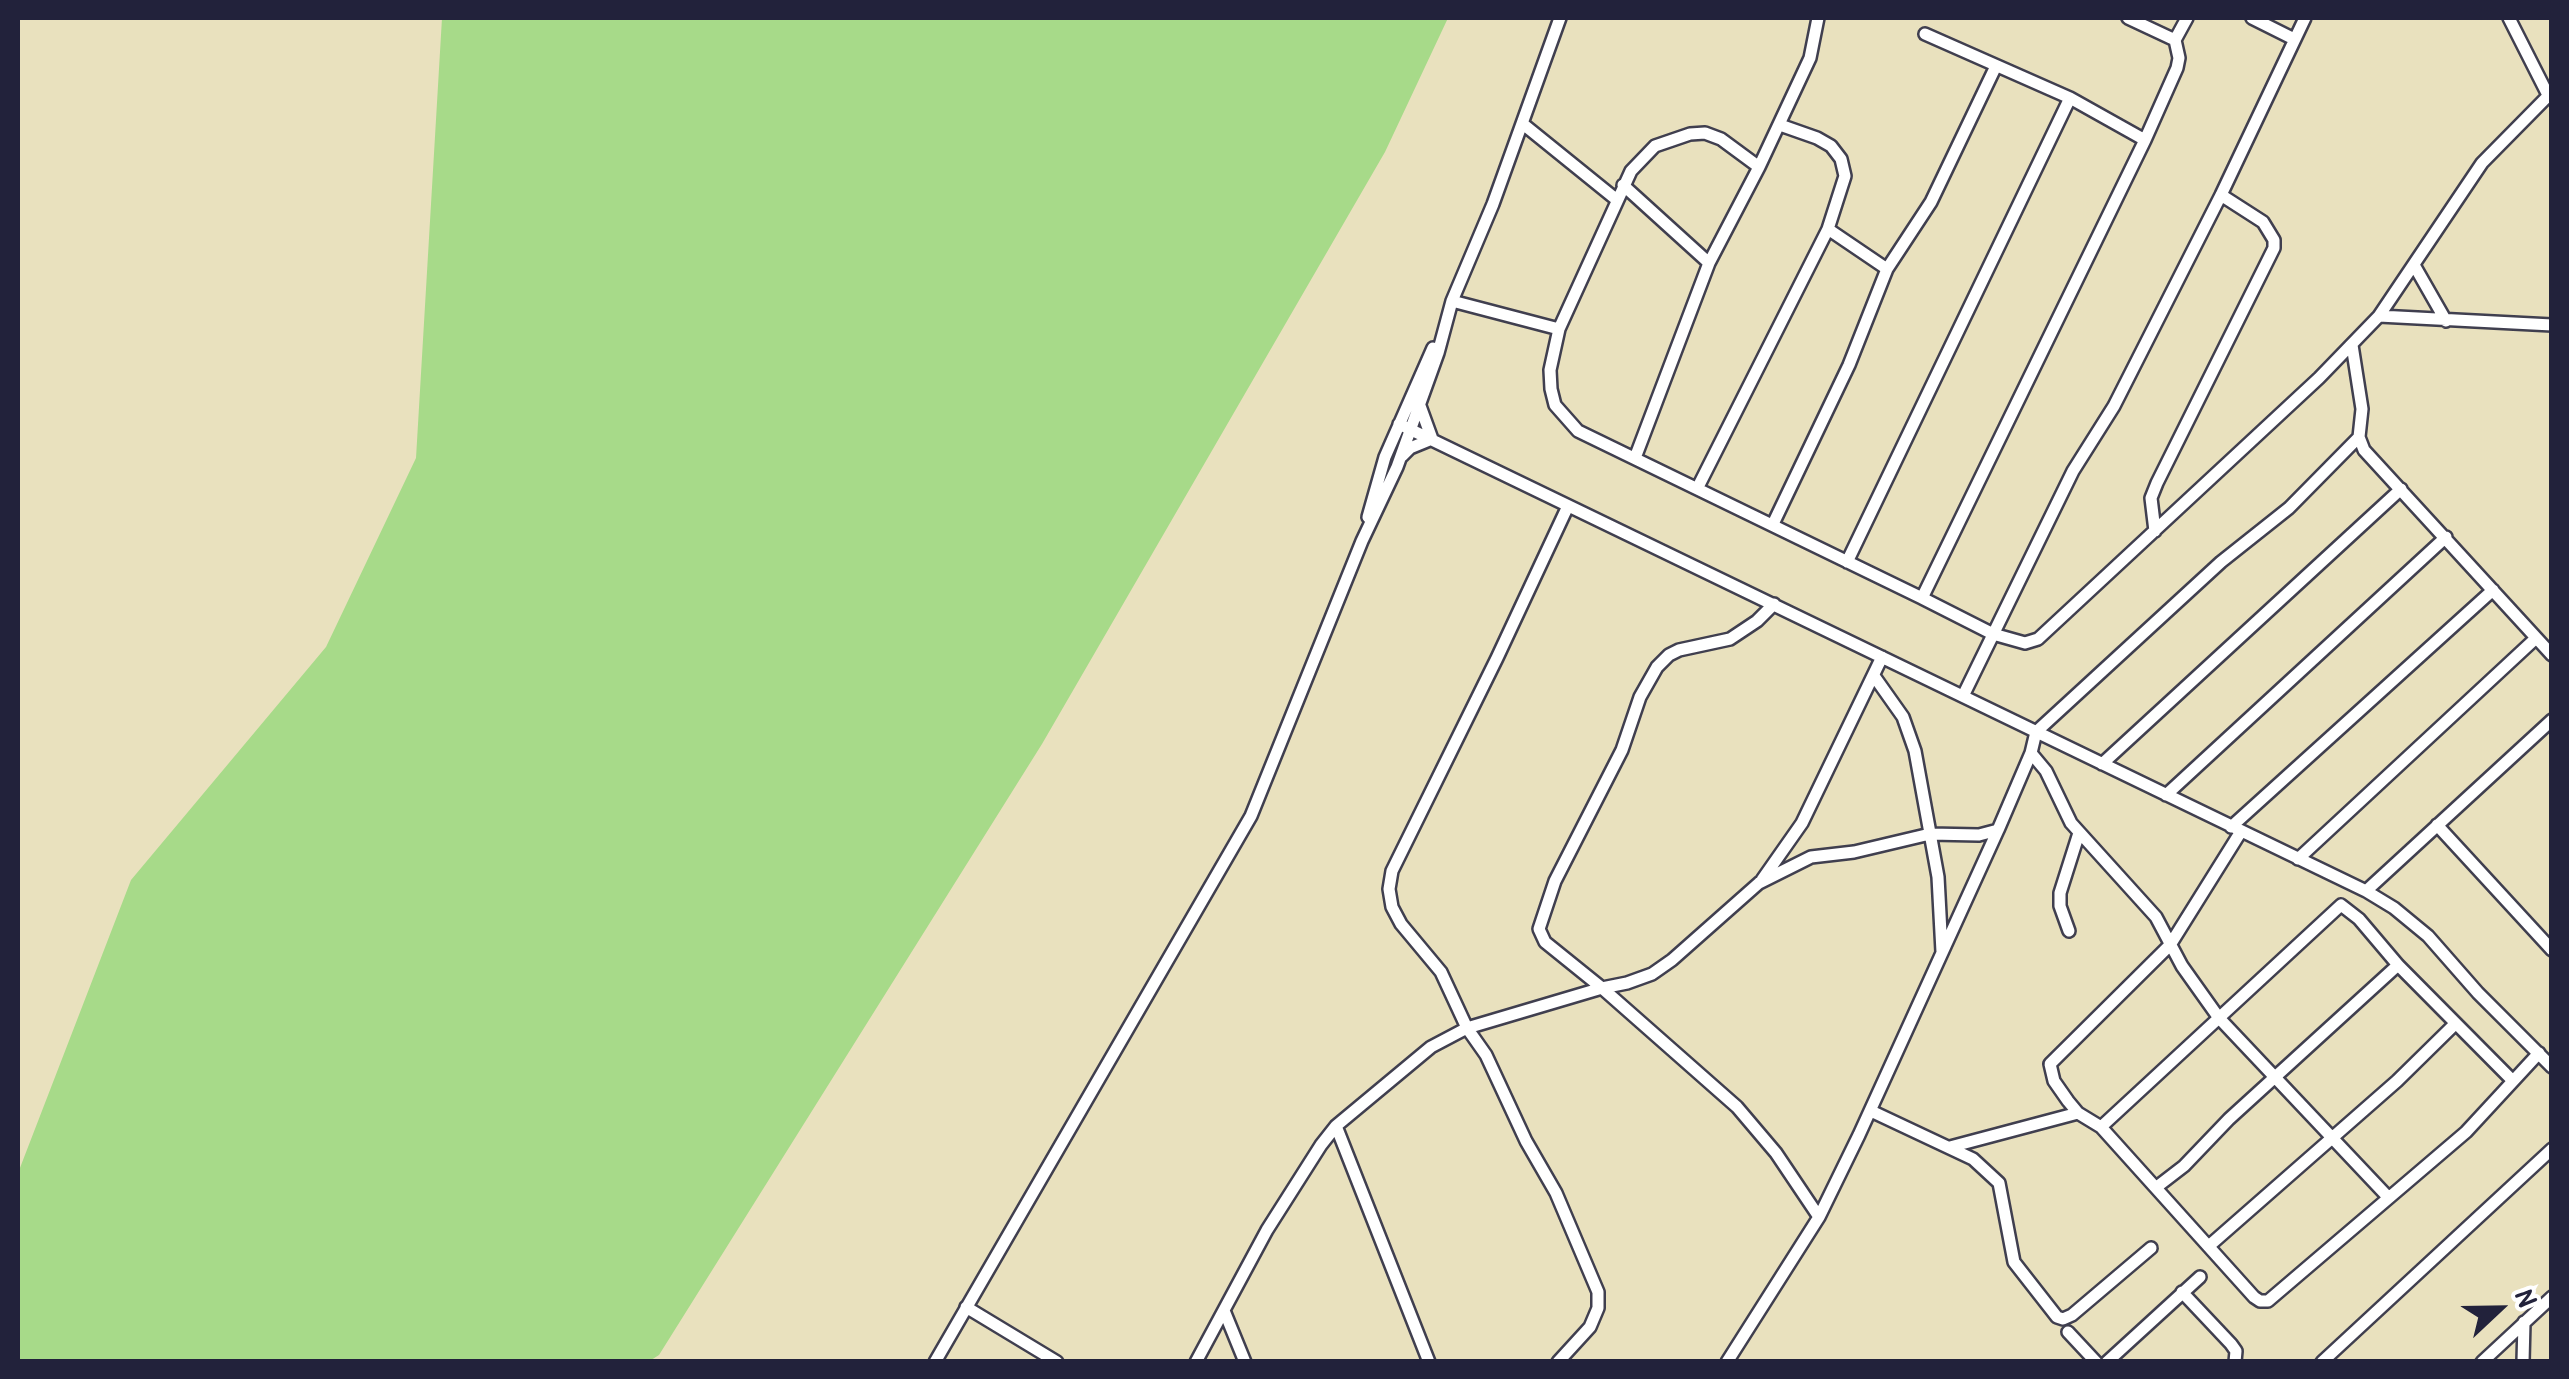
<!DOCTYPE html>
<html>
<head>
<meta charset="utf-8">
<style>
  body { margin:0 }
  #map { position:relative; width:2569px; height:1379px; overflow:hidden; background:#e9e1be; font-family:"Patrick Hand",sans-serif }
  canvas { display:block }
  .frame { position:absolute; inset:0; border:20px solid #22223b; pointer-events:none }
  .north { position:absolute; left:2449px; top:1259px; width:100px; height:100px; -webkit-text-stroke:8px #fff; paint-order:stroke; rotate:68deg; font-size:28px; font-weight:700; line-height:40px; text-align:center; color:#22223b }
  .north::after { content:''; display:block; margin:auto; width:35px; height:45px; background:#22223b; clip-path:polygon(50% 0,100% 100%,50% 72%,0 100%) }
</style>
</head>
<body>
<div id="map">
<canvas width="2569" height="1379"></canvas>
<div class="frame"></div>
<div class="north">N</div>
</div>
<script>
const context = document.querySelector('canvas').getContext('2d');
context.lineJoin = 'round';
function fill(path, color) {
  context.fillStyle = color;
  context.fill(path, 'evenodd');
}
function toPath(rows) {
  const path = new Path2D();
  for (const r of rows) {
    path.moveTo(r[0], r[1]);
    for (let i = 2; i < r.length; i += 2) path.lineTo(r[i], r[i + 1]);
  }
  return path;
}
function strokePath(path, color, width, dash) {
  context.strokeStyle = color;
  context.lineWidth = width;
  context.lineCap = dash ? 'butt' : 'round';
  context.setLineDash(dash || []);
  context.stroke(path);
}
fill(toPath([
  [442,18,1448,18,1385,152,1042,744,659,1355,648,1362,18,1361,18,1173,131,880,326,647,416,458]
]), '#a7da89');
const minor = toPath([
  [1818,18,1810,58,1759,167,1721,139,1705,133,1690,134,1655,146,1631,171,1559,329,1550,370,1551,389,1555,405,1578,431,1922,598],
  [2128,18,2175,40,2187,18],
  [2252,18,2294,39],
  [2509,18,2548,95],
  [1925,34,2070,98],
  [2175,40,2179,58,2177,68,2145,140,1922,598,1993,634,2025,643,2038,639,2319,378,2379,316,2482,163,2552,92],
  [1523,124,1617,200],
  [1780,125,1817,138,1831,146,1841,159,1845,176,1828,229],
  [1623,185,1709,263,1635,458],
  [1709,263,1759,167],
  [2414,265,2446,321],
  [1887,269,1931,202,1996,66],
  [1452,301,1559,329],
  [2379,316,2552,325],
  [2352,345,2362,409,2359,437,2364,450,2552,655],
  [1399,424,2366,891,2394,908,2428,936,2478,993,2552,1067],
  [1402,456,1410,448,1432,439,1420,406],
  [1698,487,1828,229,1887,269,1849,365,1773,524],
  [1568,506,1497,658,1392,871,1389,889,1392,907,1401,924,1441,972,1467,1028,1602,988,1737,1107,1776,1153,1819,1217],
  [1368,517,1385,457,1433,348],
  [2155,531,2151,498,2157,483,2274,248,2274,240,2263,222,2221,195],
  [1847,562,2070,98,2145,140],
  [1774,604,1757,621,1730,639,1679,650,1669,655,1657,667,1640,697,1622,750,1555,881,1539,929,1545,942,1602,988,1627,983,1652,974,1672,960,1759,883,1811,857,1854,852,1930,834,1979,835,1998,830],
  [1874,676,1903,717,1915,751,1938,877,1942,952],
  [1963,696,2073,471,2114,406,2221,195,2305,18],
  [2031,753,2046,771,2071,823,2156,917,2182,966,2219,1018,2388,1197],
  [2102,764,2401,489],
  [2166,795,2446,537],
  [2437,825,2552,950],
  [2231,827,2493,590],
  [2298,859,2535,639],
  [1762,880,1802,823,1882,657],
  [2366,891,2552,720],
  [2069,931,2060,906,2060,893,2079,833],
  [2513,1081,2398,965,2359,919,2341,905,2101,1127,2254,1297,2260,1301,2268,1301,2466,1132,2539,1053],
  [1871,1111,1973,1159,1999,1183,2014,1262,2057,1317,2063,1319,2072,1315,2151,1248],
  [1336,1126,1429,1362],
  [2101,1127,2078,1113,2068,1101,2054,1081,2050,1064,2170,945,2240,833],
  [1950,1147,2078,1113],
  [2158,1186,2184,1166,2229,1119,2398,965],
  [2210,1245,2397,1081,2455,1024],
  [2182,1292,2231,1344,2236,1351,2235,1362],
  [966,1307,1057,1362],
  [1225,1313,1245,1362],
  [2068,1332,2096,1362],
  [935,1362,1251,816,1362,541,1397,467,1438,353,1452,301,1493,204,1560,18],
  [1196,1362,1267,1230,1321,1145,1336,1126,1431,1047,1467,1028,1486,1055,1526,1141,1556,1193,1598,1292,1598,1308,1590,1327,1558,1362],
  [1727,1362,1819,1217,1859,1135,1998,830,2031,753,2036,732,2221,562,2289,508,2359,437],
  [2107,1362,2200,1277],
  [2322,1362,2552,1149],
  [2482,1362,2552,1297],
  [2523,1362,2524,1322]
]);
strokePath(minor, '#403f4f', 16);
strokePath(minor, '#fff', 11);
</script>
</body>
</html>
